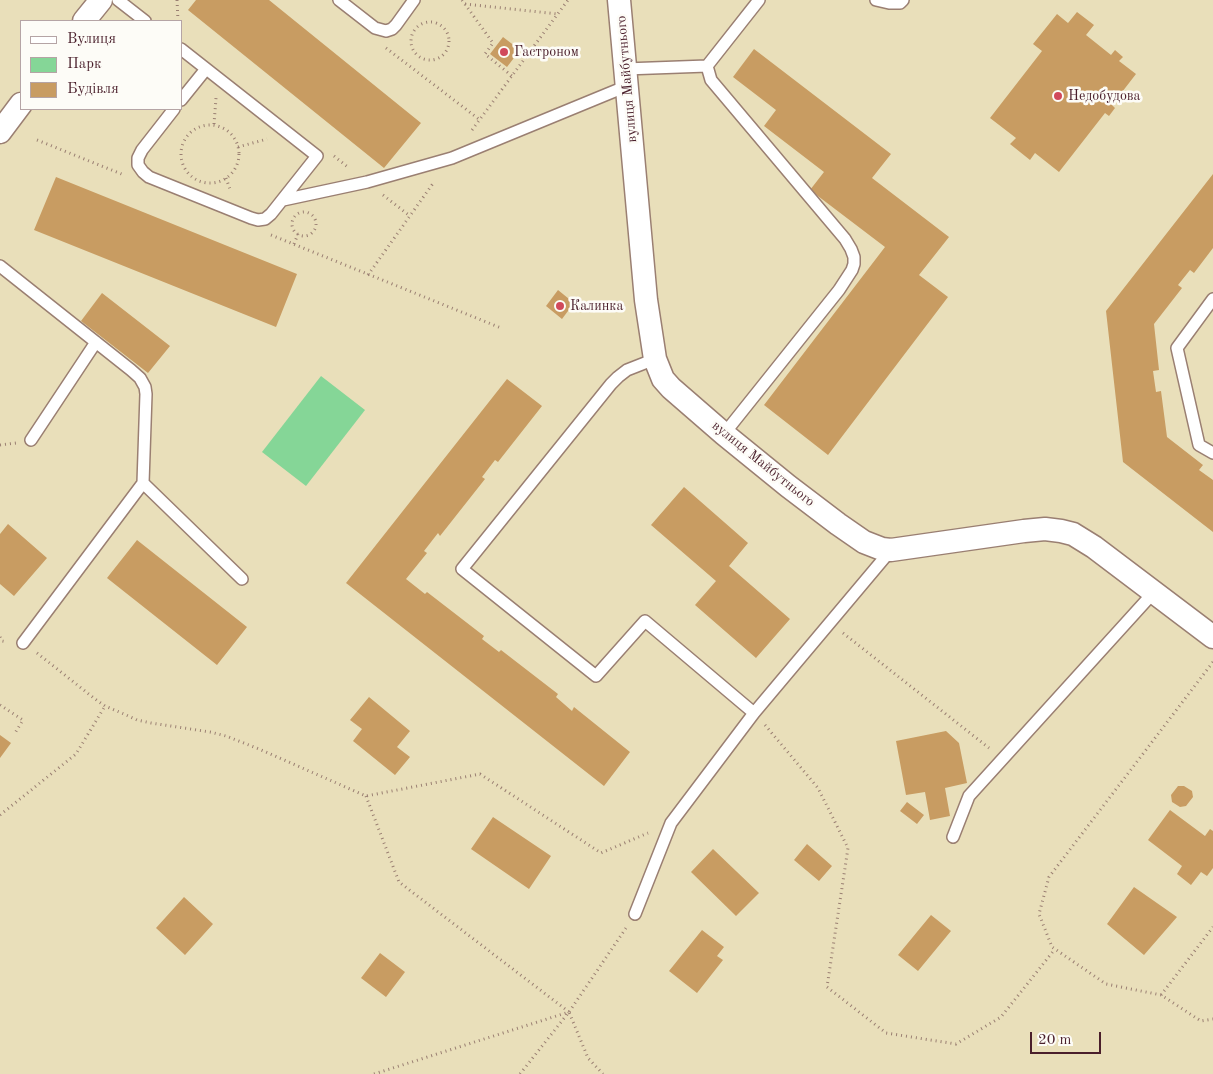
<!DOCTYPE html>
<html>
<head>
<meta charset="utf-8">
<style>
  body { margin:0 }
  #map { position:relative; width:1213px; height:1074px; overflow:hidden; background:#e9dfba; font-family:"Old Standard TT",serif }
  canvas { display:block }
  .legend { position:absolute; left:20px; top:20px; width:162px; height:90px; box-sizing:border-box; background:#fdfcf7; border:1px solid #b5a4a5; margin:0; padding:6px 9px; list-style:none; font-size:15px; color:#4a1f2b }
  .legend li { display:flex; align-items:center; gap:10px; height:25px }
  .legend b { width:25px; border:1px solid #b5a4a5 }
  .scale { position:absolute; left:1030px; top:1032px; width:71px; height:22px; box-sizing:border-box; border:2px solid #4a1f2b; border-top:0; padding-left:6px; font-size:15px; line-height:18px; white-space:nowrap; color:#4a1f2b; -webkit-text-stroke:4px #fdfcf7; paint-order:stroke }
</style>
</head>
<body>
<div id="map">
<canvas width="1213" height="1074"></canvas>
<ul class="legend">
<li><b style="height:6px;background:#fff"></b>Вулиця</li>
<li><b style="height:14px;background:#85d697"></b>Парк</li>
<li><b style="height:14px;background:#c89c62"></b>Будівля</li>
</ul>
<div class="scale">20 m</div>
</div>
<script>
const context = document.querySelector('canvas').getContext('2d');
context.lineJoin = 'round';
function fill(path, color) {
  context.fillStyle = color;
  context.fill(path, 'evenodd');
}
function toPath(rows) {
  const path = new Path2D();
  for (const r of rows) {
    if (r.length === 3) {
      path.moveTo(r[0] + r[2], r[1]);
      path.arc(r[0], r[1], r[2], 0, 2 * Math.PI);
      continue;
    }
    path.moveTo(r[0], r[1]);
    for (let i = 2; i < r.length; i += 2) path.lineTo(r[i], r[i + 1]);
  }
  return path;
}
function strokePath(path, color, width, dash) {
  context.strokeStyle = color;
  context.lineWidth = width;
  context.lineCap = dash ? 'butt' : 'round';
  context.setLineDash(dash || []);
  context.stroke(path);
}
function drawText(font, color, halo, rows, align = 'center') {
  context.font = font + ' "Old Standard TT",serif';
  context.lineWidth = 5;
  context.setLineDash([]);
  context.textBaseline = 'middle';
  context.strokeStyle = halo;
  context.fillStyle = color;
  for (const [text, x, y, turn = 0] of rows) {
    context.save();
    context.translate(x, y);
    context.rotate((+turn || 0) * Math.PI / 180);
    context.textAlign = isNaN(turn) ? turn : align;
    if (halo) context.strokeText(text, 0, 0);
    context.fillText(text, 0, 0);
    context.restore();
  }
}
fill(toPath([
  [321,376,365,410,306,486,262,452]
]), '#85d697');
fill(toPath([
  [196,0,269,0,421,123,384,168,188,10],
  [1077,12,1094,25,1086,35,1111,55,1115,50,1123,57,1119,61,1136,74,1112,105,1115,108,1109,116,1105,113,1059,172,1035,153,1030,160,1010,144,1016,138,990,118,1042,51,1033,44,1057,14,1068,23],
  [503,37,520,50,507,67,490,54],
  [754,49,891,154,872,178,949,237,919,275,948,297,828,455,764,405,885,247,810,190,824,172,764,126,776,110,733,77],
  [1213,174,1213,248,1194,273,1190,270,1178,285,1182,288,1154,324,1159,370,1153,371,1156,392,1161,391,1167,437,1203,465,1199,470,1213,480,1213,532,1123,462,1106,311],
  [56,177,297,274,276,327,34,230],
  [558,290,574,303,562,319,546,306],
  [102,293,170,346,148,373,81,321],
  [507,379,542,406,498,462,495,460,482,477,485,479,440,536,438,533,424,551,427,553,406,579,425,594,427,592,484,636,482,639,499,652,501,650,558,694,556,697,572,711,574,707,630,752,604,786,346,583],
  [684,487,748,543,729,566,790,619,756,658,695,605,716,581,651,525],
  [8,524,47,558,14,596,0,584,0,534],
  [137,540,247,627,217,665,107,578],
  [369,697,410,731,397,747,410,757,395,775,353,741,362,729,350,720],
  [946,731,959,743,967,783,945,788,950,816,930,820,925,792,906,795,896,741],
  [0,735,11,743,0,758],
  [1178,786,1184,786,1192,791,1193,797,1186,806,1180,807,1172,802,1171,795],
  [907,802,924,815,917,824,900,811],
  [1170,810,1205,836,1210,829,1213,831,1213,868,1207,876,1201,872,1191,885,1177,874,1182,866,1148,840],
  [493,817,551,856,529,889,471,849],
  [807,844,832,866,819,881,794,860],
  [713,849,759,893,736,916,691,872],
  [1134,887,1177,917,1144,955,1107,924],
  [184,897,213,924,185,955,156,928],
  [931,915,951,931,918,971,898,955],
  [702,930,724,947,717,956,723,960,697,993,669,971],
  [380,953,405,972,386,997,361,978]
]), '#c89c62');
const lane = toPath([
  [118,0,145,21],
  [339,0,375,28,386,31,392,29,396,25,414,0],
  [876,0,889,3,900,3,903,0],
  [707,66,759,0],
  [625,69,707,66,711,80,845,239,851,249,854,257,854,264,852,270,839,290,724,434],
  [181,100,206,69],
  [174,109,142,150,138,158,138,165,143,172,149,177,251,218,258,220,265,219,271,214,317,156,181,49],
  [283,200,367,182,452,158,627,86],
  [0,266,131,370,140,378,145,387,146,394,143,483,23,643],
  [1213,299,1177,348,1199,445,1213,453],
  [655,359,627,370,618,377,611,384,462,569,596,676,645,621,754,713],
  [31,440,96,342],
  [143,483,242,579],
  [953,837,969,796,1154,592],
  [635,914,671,823,754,713,891,550]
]);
const street = toPath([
  [619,0,646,300,655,359,663,379,671,388,724,434,788,486,838,524,864,542,882,549,891,550,1024,531,1045,529,1061,531,1073,534,1094,547,1213,637],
  [84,21,101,0],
  [0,132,21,104]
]);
strokePath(lane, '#9a7f72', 14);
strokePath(street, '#9a7f72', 25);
strokePath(toPath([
  [177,0,178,21],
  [462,0,493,43,485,54,512,76],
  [465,4,558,14],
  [430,41,19],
  [386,48,480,120],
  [214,124,216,98],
  [210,154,29],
  [472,130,568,0],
  [37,140,124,175],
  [238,147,267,139],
  [334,156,349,168],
  [226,178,231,192],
  [383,195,410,216],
  [304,224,12],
  [271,235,501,328],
  [294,244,298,234],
  [368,275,434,182],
  [0,445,16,443],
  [843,633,989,748],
  [0,637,2,641,7,642],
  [37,653,95,699,105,706,124,714,137,720,151,723,210,732,226,736,259,749,366,796,480,774,601,853,648,833],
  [1213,662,1049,877,1039,914,1052,947,1106,984,1161,995,1201,1021,1213,1019],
  [0,705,23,720,15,733],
  [765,725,818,788,848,848,827,987,886,1033,956,1044,1001,1017,1055,949],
  [366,796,399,882,569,1012],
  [0,815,76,754,105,706],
  [1161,995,1213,927],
  [374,1074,569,1012,626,928],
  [520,1074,569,1012,588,1058,603,1074]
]), '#9a7f72', 3, [1, 4]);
strokePath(lane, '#fff', 11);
strokePath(street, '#fff', 22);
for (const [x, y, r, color] of [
  [504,52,5,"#d1495b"],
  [1058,96,5,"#d1495b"],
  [560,306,5,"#d1495b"]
]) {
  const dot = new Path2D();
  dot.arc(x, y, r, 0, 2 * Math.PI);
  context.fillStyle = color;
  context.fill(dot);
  strokePath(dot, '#fdfcf7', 2);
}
drawText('14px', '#4a1f2b', '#fdfcf7', [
  ["Гастроном",514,52],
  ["Недобудова",1068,96],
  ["Калинка",570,306]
], 'left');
drawText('14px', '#4a1f2b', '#fdfcf7', [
  ["вулиця Майбутнього",627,79,-95],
  ["вулиця Майбутнього",763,464,39]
]);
</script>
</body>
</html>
